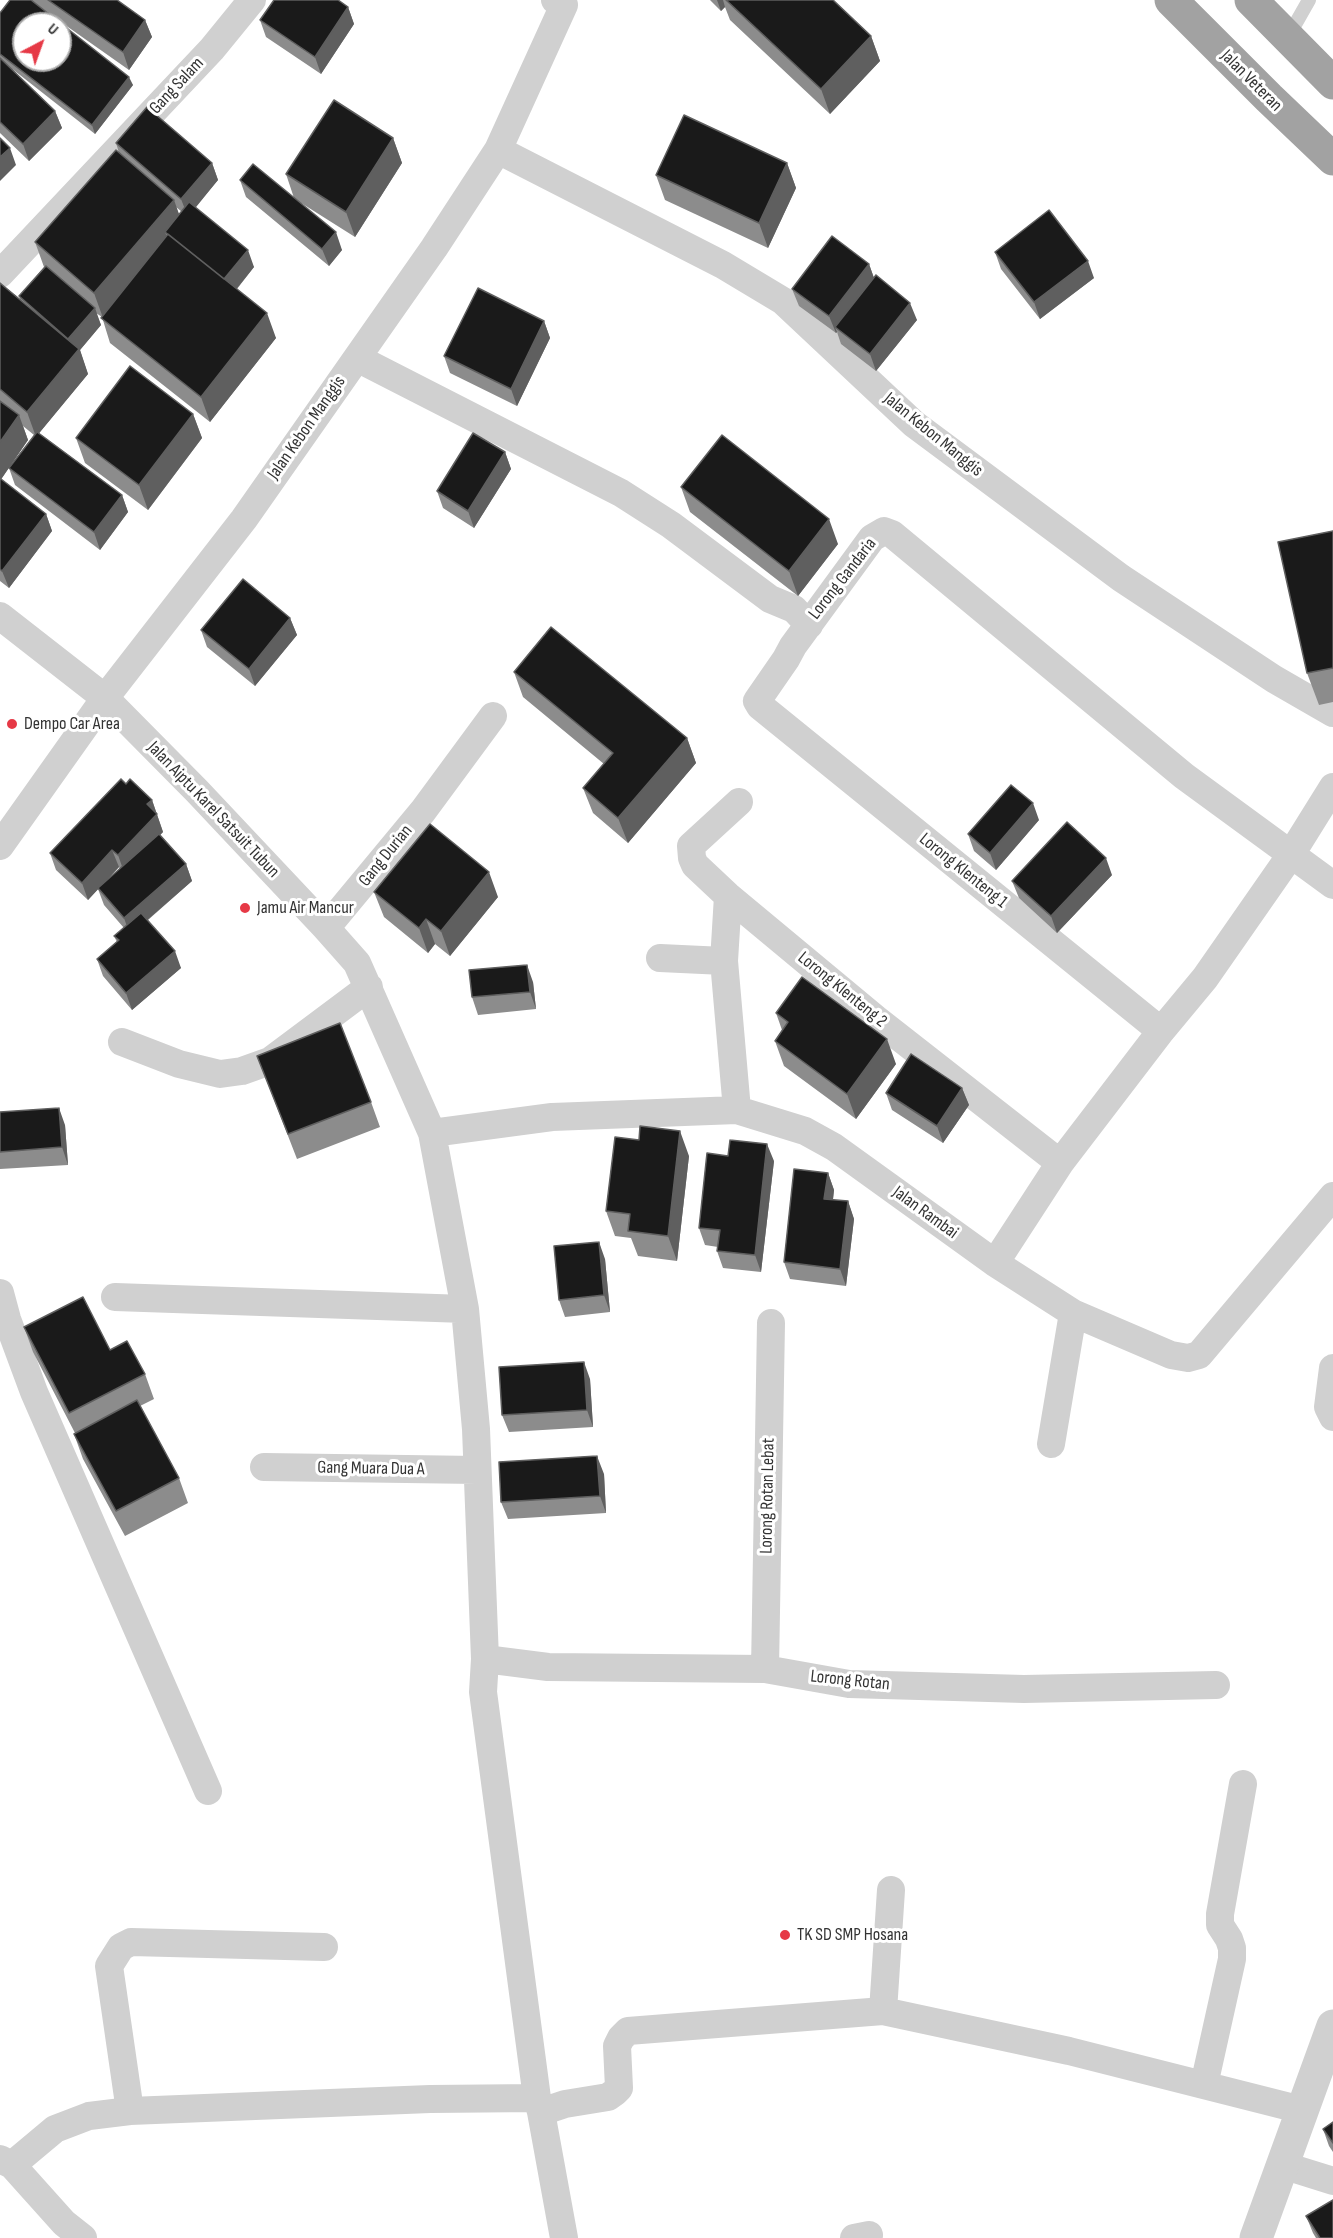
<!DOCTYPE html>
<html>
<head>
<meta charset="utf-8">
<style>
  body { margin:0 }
  #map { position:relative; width:1333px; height:2238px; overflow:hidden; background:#fff; font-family:"Sofia Sans Condensed",sans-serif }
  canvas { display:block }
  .north { position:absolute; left:12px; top:12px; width:60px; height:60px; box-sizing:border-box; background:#fff; border:2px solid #adadad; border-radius:50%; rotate:41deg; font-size:16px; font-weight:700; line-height:24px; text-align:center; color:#333 }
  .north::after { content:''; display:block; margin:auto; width:21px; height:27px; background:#e63946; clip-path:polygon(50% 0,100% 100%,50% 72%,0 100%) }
</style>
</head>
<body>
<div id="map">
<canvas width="1333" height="2238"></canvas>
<div class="north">U</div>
</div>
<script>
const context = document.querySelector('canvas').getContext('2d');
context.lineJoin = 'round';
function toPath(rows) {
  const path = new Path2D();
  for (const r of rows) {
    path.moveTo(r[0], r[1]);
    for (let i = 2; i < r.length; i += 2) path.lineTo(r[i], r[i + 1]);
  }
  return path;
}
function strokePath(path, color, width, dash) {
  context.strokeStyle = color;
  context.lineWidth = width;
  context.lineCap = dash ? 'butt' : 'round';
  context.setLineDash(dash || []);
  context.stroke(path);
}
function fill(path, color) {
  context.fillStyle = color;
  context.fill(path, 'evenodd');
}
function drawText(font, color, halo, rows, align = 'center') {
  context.font = font + ' "Sofia Sans Condensed",sans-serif';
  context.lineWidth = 6;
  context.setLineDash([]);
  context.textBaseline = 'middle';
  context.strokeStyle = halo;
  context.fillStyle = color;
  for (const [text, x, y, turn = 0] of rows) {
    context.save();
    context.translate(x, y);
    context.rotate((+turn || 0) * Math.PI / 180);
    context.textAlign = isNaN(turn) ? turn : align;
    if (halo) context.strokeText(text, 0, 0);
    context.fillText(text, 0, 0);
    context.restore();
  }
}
strokePath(toPath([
  [1288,37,1309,0]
]), '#d0d0d0', 14);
strokePath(toPath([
  [498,150,723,265,783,301,914,424,1121,578,1274,679,1333,713],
  [0,274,212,49,252,0],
  [357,358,621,493,671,525,770,599,794,609,809,625],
  [0,616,105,698,197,791,326,928,357,963,432,1133,465,1309,476,1429,485,1659,483,1692,537,2098,541,2112,564,2238],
  [739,802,691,846,692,858,695,865,728,896,876,1019,1060,1163],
  [0,846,105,698,244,519,434,248,498,150,564,5,555,0],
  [728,896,724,961,737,1110],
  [326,928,423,811,493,716],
  [660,958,724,961],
  [1161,1031,760,706,757,701,786,659,793,646,872,538,884,531,892,534,1184,776,1333,885],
  [122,1042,179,1064,220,1074,242,1071,270,1061,369,987],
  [432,1133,552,1117,737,1110,805,1131,834,1147,995,1263,1073,1313,1171,1355,1188,1358,1199,1355,1333,1196],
  [995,1263,1060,1163,1161,1031,1205,978,1290,856,1333,787],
  [0,1293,7,1319,34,1392,208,1791],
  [115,1297,465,1309],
  [1333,1368,1328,1407,1333,1417],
  [1051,1444,1073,1313],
  [264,1467,477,1470],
  [485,1659,548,1667,765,1669,849,1684,1024,1689,1216,1685],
  [765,1669,771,1323],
  [883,2011,891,1890],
  [1204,2085,1232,1959,1232,1948,1229,1939,1220,1925,1220,1914,1243,1784],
  [130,2111,109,1966,121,1947,131,1942,324,1947],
  [541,2112,565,2104,608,2097,615,2092,619,2088,617,2046,621,2038,628,2031,883,2011,1069,2051,1302,2110],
  [0,2159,12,2165,64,2223,83,2238],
  [12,2165,55,2129,89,2116,130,2111,430,2099,537,2098],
  [1282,2165,1333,2181],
  [854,2238,869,2235]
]), '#d0d0d0', 28);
strokePath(toPath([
  [1256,2238,1333,2026]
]), '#d0d0d0', 33);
strokePath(toPath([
  [1171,0,1269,98,1333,159],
  [1251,0,1333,83]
]), '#a2a2a2', 33);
fill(toPath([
  [10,0,117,0,145,20,152,37,129,70,41,8,133,85,95,134,11,68,55,111,62,128,29,161,0,133,0,13],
  [710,0,833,0,871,36,880,61,830,114,730,20,725,7,721,11],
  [348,7,354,24,321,74,266,37,260,20],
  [393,138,402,163,355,237,298,201,342,250,329,266,246,197,240,180,294,198,286,174],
  [116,143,212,163,218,180,195,207,254,267,237,289,276,338,210,422,110,343,102,317,96,313,101,325,80,350,88,374,39,433,122,495,128,512,100,550,15,485,9,468,34,435,23,426,28,440,1,479,46,514,52,531,9,588,0,581,0,283,20,299,19,296,44,267,35,242,119,153],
  [176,207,182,212,179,215],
  [787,163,796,188,768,248,665,200,656,175],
  [995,252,1094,278,1040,319,1001,269],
  [869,264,874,278,917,320,876,371,841,344,837,332,836,333,799,306,792,289],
  [544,321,550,338,517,406,450,373,444,356],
  [193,414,202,438,148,510,85,463,76,438],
  [505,452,511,469,474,528,443,508,437,491],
  [681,487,838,544,798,596,690,512],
  [1333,531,1333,702,1319,705,1307,673],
  [290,618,297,635,255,686,207,647,201,630],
  [514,672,687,738,696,763,628,843,593,813,583,788,604,764,523,697],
  [126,784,152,800,163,832,160,835,186,864,192,881,148,920,181,968,132,1010,103,976,97,959,117,942,114,936,124,928,104,905,98,889,88,900,56,870,50,853],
  [119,867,120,869,105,882],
  [1039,820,996,870,974,851,968,834],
  [1112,875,1057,933,1019,898,1012,881],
  [374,892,498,897,450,956,435,944,428,953,384,917],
  [533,982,536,1009,478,1015,472,997],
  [776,1013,896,1064,856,1119,784,1066,775,1041,782,1030],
  [257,1056,371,1102,380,1127,297,1159],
  [962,1088,969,1105,943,1143,892,1110,886,1093],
  [0,1112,65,1125,68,1165,0,1169],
  [689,1156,677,1261,638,1256,631,1238,615,1236,606,1211],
  [774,1161,761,1272,723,1268,717,1251,718,1247,705,1245,699,1228],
  [828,1173,834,1190,833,1200,848,1201,854,1219,846,1286,790,1279,784,1262],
  [605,1259,610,1312,565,1317,559,1300],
  [24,1327,110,1350,145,1374,154,1399,140,1406,179,1478,188,1503,125,1536,83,1459,74,1434,75,1433,33,1352],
  [590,1379,593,1427,509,1432,502,1415],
  [604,1474,606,1513,508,1519,501,1502],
  [1333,2122,1333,2152,1329,2146,1323,2129],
  [1306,2216,1333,2238,1316,2238,1313,2233]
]), '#8c8c8c');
fill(toPath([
  [717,0,723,0,725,7,721,11],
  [348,7,354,24,321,74,315,57],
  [145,20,152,37,129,70,123,52],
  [871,36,880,61,830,114,821,89],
  [129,77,133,85,95,134,92,125],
  [55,111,62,128,29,161,23,144],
  [393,138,402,163,355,237,346,212],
  [10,148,16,165,0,181,0,157],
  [212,163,218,180,188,217,181,199],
  [787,163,796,188,768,248,759,223],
  [174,200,183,225,165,232,169,242,103,318,94,293],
  [336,232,342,250,329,266,322,249],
  [248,250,254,267,230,297,224,280],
  [1088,261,1094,278,1040,319,1034,302],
  [869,264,875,281,835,327,837,332,836,333,829,316],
  [910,303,917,320,876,371,870,354],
  [95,308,101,325,80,350,88,374,36,437,27,412,68,339],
  [267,313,276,338,210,422,201,397],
  [544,321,550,338,517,406,511,389],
  [193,414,202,438,148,510,139,485],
  [19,415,28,440,0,481,0,442],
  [505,452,511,469,474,528,468,511],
  [122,495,128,512,100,550,94,532],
  [46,514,52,531,9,588,2,571],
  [829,519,838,544,798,596,789,571],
  [290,618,297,635,255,686,249,669],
  [687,738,696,763,628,843,618,818],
  [152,800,163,832,124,872,118,855,147,804],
  [1033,803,1039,820,996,870,990,853],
  [112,850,119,867,88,900,82,883],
  [1106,858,1112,875,1057,933,1051,916],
  [186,864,192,881,130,935,124,918],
  [489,872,498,897,450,956,441,931],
  [426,919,435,944,428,953,419,928],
  [175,951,181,968,132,1010,126,993],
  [527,965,533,982,536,1009,530,992],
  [887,1039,896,1064,856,1119,847,1094],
  [962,1088,969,1105,943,1143,937,1126],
  [59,1108,65,1125,68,1165,62,1147],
  [680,1131,689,1156,677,1261,668,1236],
  [767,1144,774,1161,761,1272,755,1255],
  [828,1173,834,1190,831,1216,824,1199],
  [848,1201,854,1219,846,1286,840,1269],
  [599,1242,605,1259,610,1312,604,1295],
  [584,1362,590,1379,593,1427,587,1410],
  [597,1456,604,1474,606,1513,600,1496]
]), '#5f5f5f');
const building = toPath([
  [10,0,31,0,129,77,92,125,0,54,0,13,10,0],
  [24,24,60,24,60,60,24,60,24,24],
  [48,0,117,0,145,20,123,52,48,0],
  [274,0,338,0,348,7,315,57,260,20,274,0],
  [726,0,833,0,871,36,821,89,726,0],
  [0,58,55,111,23,144,0,122,0,58],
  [334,100,393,138,346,212,286,174,334,100],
  [147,107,212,163,181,199,116,143,147,107],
  [684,115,787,163,759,223,656,175,684,115],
  [0,138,10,148,0,157,0,138],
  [116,150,174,200,94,293,35,242,116,150],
  [253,164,336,232,322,249,240,180,253,164],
  [189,202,248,250,224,279,165,232,189,202],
  [1049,210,1088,261,1034,302,995,252,1049,210],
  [168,234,267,313,201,397,101,318,168,234],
  [832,236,869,264,829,316,792,289,832,236],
  [46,266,95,308,68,339,19,296,46,266],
  [876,275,910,303,870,354,835,327,876,275],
  [0,283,79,349,27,412,0,389,0,283],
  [478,288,544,321,511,389,444,356,478,288],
  [130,366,193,414,139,485,76,438,130,366],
  [0,401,19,415,0,442,0,401],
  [37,432,122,495,94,532,9,468,37,432],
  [473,433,505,452,468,511,437,491,473,433],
  [722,435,829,519,789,571,681,487,722,435],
  [1,479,46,514,2,571,0,569,0,480,1,479],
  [1333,531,1333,668,1307,673,1278,542,1333,531],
  [243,579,290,618,249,669,201,630,243,579],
  [551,627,687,738,618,818,583,788,613,753,514,672,551,627],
  [121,779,126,784,130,779,152,800,147,804,157,814,118,855,112,850,82,883,50,853,121,779],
  [1011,785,1033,803,990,853,968,834,1011,785],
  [1067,822,1106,858,1051,916,1012,881,1067,822],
  [430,824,489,872,441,931,426,919,419,928,374,892,430,824],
  [159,834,186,864,124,918,98,888,159,834],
  [141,913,175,951,126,993,97,959,119,940,114,936,141,913],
  [527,965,530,992,472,997,469,970,527,965],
  [802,977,887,1039,847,1094,775,1041,788,1022,776,1013,802,977],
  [340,1023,371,1102,288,1134,257,1056,340,1023],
  [911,1054,962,1088,937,1126,886,1093,911,1054],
  [59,1108,62,1147,0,1152,0,1112,59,1108],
  [640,1126,680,1131,668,1236,628,1231,630,1214,606,1211,615,1137,639,1140,640,1126],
  [730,1140,767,1144,755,1255,717,1251,720,1230,699,1228,707,1153,728,1156,730,1140],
  [794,1169,828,1173,824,1199,848,1201,840,1269,784,1262,794,1169],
  [599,1242,604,1295,559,1300,554,1246,599,1242],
  [83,1297,110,1350,127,1341,145,1374,69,1413,24,1327,83,1297],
  [584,1362,587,1410,502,1415,499,1367,584,1362],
  [137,1400,179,1478,116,1511,74,1434,137,1400],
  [597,1456,600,1496,501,1502,499,1462,597,1456],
  [1333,2122,1333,2143,1323,2129,1333,2122],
  [1333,2200,1333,2238,1320,2238,1306,2216,1333,2200]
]);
fill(building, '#1a1a1a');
strokePath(building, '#5f5f5f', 1.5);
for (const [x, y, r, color] of [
  [12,724,6,"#e63946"],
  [245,908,6,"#e63946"],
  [785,1935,6,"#e63946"]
]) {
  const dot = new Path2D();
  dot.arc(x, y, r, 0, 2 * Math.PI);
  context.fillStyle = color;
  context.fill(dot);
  strokePath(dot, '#fff', 2);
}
drawText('18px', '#333', '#fff', [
  ["Jalan Veteran",1251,81,45],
  ["Gang Salam",177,86,-47],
  ["Jalan Kebon Manggis",307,428,-55],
  ["Jalan Kebon Manggis",933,435,39],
  ["Lorong Gandaria",843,579,-52],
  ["Jalan Aiptu Karel Satsuit Tubun",213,810,46],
  ["Gang Durian",386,856,-51],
  ["Lorong Klenteng 1",963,871,39],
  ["Lorong Klenteng 2",842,990,39],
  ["Jalan Rambai",925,1213,36],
  ["Gang Muara Dua A",371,1469,1],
  ["Lorong Rotan Lebat",768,1496,-89],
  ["Lorong Rotan",850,1681,6]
]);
drawText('18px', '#333', '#fff', [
  ["Dempo Car Area",24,724],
  ["Jamu Air Mancur",257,908],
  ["TK SD SMP Hosana",797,1935]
], 'left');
</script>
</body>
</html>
